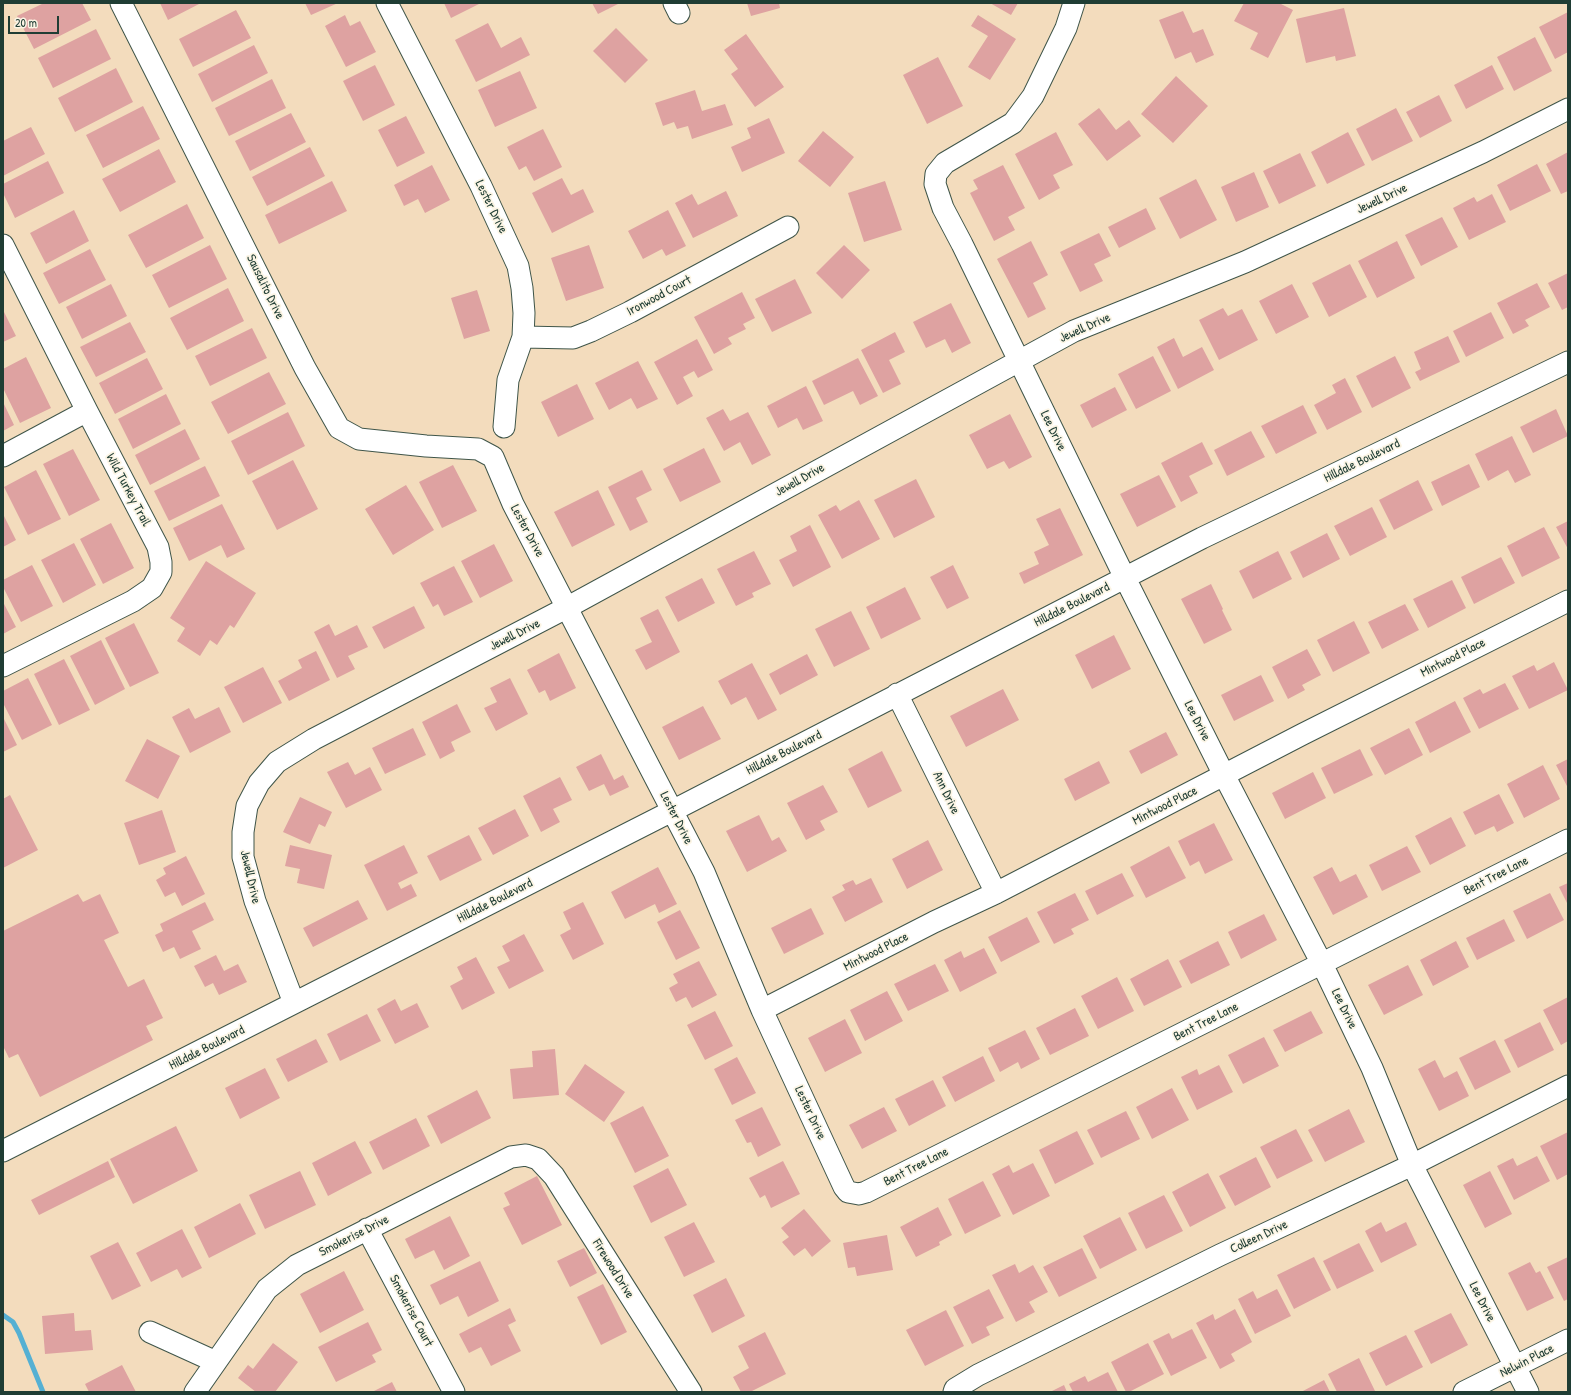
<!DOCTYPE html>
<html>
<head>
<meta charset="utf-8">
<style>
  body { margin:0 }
  #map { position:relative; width:1571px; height:1395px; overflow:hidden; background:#f3dcbd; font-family:"Patrick Hand",sans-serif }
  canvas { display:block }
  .frame { position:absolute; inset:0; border:4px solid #1f3d34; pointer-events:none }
  .scale { position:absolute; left:8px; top:16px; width:51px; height:18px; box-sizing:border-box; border:2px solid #1f3d34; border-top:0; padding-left:5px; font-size:12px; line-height:14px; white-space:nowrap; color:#1f3d34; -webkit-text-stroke:3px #fcf5e5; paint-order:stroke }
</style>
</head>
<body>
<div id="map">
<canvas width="1571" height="1395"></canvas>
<div class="frame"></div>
<div class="scale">20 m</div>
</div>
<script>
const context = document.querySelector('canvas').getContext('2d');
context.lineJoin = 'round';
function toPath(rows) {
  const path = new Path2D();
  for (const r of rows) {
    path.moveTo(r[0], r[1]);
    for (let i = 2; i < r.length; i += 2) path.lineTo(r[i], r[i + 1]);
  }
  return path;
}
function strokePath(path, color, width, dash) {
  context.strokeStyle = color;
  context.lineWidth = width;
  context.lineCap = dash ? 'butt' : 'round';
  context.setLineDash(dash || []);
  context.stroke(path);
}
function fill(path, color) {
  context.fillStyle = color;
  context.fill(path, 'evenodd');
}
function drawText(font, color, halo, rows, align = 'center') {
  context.font = font + ' "Patrick Hand",sans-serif';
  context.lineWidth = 3.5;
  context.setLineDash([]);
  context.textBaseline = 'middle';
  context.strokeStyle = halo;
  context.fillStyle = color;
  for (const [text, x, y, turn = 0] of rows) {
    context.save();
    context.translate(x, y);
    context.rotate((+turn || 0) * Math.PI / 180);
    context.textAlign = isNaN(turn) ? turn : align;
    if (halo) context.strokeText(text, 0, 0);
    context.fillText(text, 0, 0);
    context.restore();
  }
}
strokePath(toPath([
  [3,1315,13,1322,19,1333,43,1392]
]), '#55b0d3', 5);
fill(toPath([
  [44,3,82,3,91,20,34,49,17,16],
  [160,3,201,3,168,20],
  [305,3,338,3,311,15],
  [444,3,481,3,451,18],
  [592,3,620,3,598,14],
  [747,3,779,3,780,8,751,16],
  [990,3,1018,3,1011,15],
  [1244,3,1279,3,1293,10,1268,58,1250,49,1258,33,1234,21],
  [1344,8,1356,56,1336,61,1335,56,1306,63,1296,19],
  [236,10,251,38,193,67,179,39],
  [1183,11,1193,33,1203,29,1214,55,1196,63,1191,52,1175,59,1159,20],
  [1568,12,1568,52,1555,59,1539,27],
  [345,15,350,26,360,21,376,52,346,67,325,26],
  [978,15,1016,39,990,80,968,67,988,36,971,26],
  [488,23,501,48,521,37,530,55,476,82,455,40],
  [616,28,648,60,625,83,593,51],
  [96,29,111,59,53,88,38,58],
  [746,34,784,87,755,107,731,74,738,69,724,50],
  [1535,37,1552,71,1514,91,1497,57],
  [254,45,268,73,212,102,198,74],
  [938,57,963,106,927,124,903,75],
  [375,65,395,105,363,121,343,81],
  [1492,65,1504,89,1466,109,1454,85],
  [116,68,133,102,75,132,58,98],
  [520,71,537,108,495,127,478,90],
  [1176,76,1208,106,1173,143,1141,114],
  [272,79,286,108,229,136,215,108],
  [695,90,702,111,725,104,733,125,692,139,688,126,677,129,674,122,663,126,655,103],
  [1439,95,1452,121,1420,138,1406,112],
  [143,106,160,139,103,168,86,135],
  [1099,108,1116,130,1129,120,1141,136,1107,161,1078,124],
  [1396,108,1413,141,1372,161,1356,129],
  [291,113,306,142,250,171,235,141],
  [406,116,425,153,397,167,378,130],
  [769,118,785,153,742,172,731,147,751,138,747,128],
  [31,127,45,154,3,176,3,141],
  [543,129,562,167,534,181,526,166,519,170,507,147],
  [823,131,854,157,830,187,798,161],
  [1056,132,1073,165,1053,175,1060,188,1039,200,1015,154],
  [1348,132,1365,165,1327,184,1311,152],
  [310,147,325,176,267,206,252,177],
  [159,149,176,182,120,212,102,179],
  [1568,152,1568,191,1561,194,1546,164],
  [1300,153,1316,186,1279,204,1263,171],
  [48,161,64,193,15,218,3,193,3,184],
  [1537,164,1551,191,1510,211,1497,185],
  [432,165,450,200,425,213,418,199,404,206,394,185],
  [1003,165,1025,208,1008,217,1015,230,994,241,970,193,978,189,973,180],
  [1254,172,1269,207,1236,222,1221,187],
  [562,178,571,195,583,189,594,212,552,233,532,193],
  [1196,179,1217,220,1180,239,1159,198],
  [332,181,347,211,279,244,265,215],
  [885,181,902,230,864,242,848,193],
  [726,191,738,216,693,238,675,203,692,194,698,205],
  [1492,194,1506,222,1469,240,1453,208,1474,197,1477,202],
  [187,204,204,238,146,268,128,235],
  [1146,208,1156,229,1119,248,1108,227],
  [74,210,89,241,46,264,30,233],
  [668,210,686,246,666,256,662,249,643,259,628,231],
  [1442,217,1458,247,1421,266,1405,235],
  [1099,233,1111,256,1094,264,1103,281,1080,292,1060,252],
  [1031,241,1048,275,1033,283,1046,309,1028,318,997,259],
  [1397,241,1415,278,1377,298,1358,261],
  [210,245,227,279,169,308,152,275],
  [589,245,604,288,566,301,551,258],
  [844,245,870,270,842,299,816,273],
  [90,249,106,280,59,304,43,273],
  [1350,264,1367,297,1329,317,1312,283],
  [1568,273,1568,307,1562,310,1548,283],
  [795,279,812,313,772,332,755,299],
  [1537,283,1550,307,1525,320,1529,326,1513,334,1497,303],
  [111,284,127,316,82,339,66,307],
  [1292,284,1309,317,1276,334,1259,301],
  [228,288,244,321,187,350,170,318],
  [477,290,490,331,464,339,451,298],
  [742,292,755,318,743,324,746,329,728,338,732,344,714,354,694,317],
  [951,303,971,343,952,353,945,339,926,348,913,322],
  [1223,308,1228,316,1242,309,1258,340,1219,360,1199,320],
  [3,310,16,336,3,342],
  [1491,312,1504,338,1466,357,1453,331],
  [130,322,146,352,96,377,80,347],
  [252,328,267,358,210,386,195,356],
  [895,332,905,352,889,360,901,384,883,393,861,350],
  [1448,336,1460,362,1420,381,1415,372,1421,369,1414,352],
  [1174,338,1183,357,1202,347,1214,370,1178,389,1157,347],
  [697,339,713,370,698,378,694,371,683,377,693,396,677,405,654,362],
  [1153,356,1171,391,1136,409,1118,374],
  [1395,356,1411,388,1372,408,1356,376],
  [26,357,51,408,20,423,3,388,3,369],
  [147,358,163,389,115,414,99,383],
  [858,358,878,396,860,405,853,391,824,405,812,381],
  [638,361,658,399,637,409,631,398,609,410,595,383],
  [269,372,286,404,228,434,211,402],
  [1345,378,1362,412,1327,430,1314,405,1336,393,1332,385],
  [577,384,594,419,558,437,541,402],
  [806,386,823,421,803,430,797,418,778,428,767,406],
  [1115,387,1127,410,1092,428,1080,405],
  [166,394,181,424,133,449,118,419],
  [3,402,14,425,3,431],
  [1303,405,1317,433,1276,454,1261,426],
  [723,409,730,421,748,412,771,455,752,465,740,442,724,451,706,418],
  [1556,409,1568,436,1533,453,1520,427],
  [288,412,305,446,248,475,231,441],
  [1010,414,1032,457,1009,469,1004,461,987,469,969,435],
  [185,429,200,459,150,485,135,455],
  [1251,431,1265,457,1227,476,1214,450],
  [1512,436,1531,475,1515,483,1508,470,1488,481,1475,454],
  [1202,442,1213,464,1189,476,1198,493,1181,502,1161,463],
  [704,448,721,482,680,502,663,469],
  [73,449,100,500,69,516,43,464],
  [293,460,318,509,277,530,252,481],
  [1469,464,1480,487,1442,506,1431,482],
  [453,465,477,511,442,528,419,482],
  [205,466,220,496,169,521,154,491],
  [36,470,61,519,28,535,4,487],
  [642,470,652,490,636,498,648,522,630,531,608,487],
  [1159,475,1176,507,1137,527,1120,494],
  [916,479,935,517,894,538,874,500],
  [1418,480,1433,510,1394,530,1379,500],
  [406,485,434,530,393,555,365,509],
  [598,490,615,525,572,547,554,512],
  [859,500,880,539,842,559,818,515,836,505,840,511],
  [222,504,245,549,227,558,221,545,189,561,173,528],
  [1372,507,1387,537,1350,556,1334,526],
  [1060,508,1083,555,1024,584,1019,573,1039,564,1034,552,1049,545,1036,519],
  [3,514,16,540,3,547],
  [1568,521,1568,549,1556,527],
  [111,523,134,568,103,584,80,539],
  [810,525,831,567,793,587,779,560,797,551,790,536],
  [1544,527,1560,558,1522,577,1507,546],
  [1327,533,1340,559,1303,578,1290,552],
  [74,543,96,585,63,603,41,560],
  [494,544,513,581,480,598,461,561],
  [754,551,771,584,752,593,754,597,736,606,717,569],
  [1278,551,1292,579,1253,599,1239,571],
  [1501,557,1515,583,1474,604,1461,577],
  [206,561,256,593,234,628,230,625,217,645,210,640,200,656,177,641,185,628,170,618],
  [32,565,53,606,21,622,3,587,3,580],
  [953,565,969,598,947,609,930,577],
  [454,566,473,602,444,616,438,604,433,607,420,583],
  [702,578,715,603,678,622,665,597],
  [1452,580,1466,608,1428,628,1413,599],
  [1211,584,1223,609,1222,610,1232,630,1204,644,1181,599],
  [905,587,921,619,881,639,866,607],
  [3,602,16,627,3,634],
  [1405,604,1419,630,1382,649,1368,622],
  [414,606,425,628,384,649,372,627],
  [658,609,680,652,646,670,635,650,652,642,640,618],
  [851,611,870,649,834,667,815,629],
  [1354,621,1370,653,1333,672,1317,640],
  [134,623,159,673,130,687,105,638],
  [329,624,335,636,357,625,368,647,348,656,355,669,337,678,314,632],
  [1114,635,1131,669,1092,689,1075,655],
  [101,640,125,689,95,705,70,656],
  [1307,649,1321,675,1302,685,1305,690,1288,699,1272,667],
  [316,651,330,680,289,701,278,681,302,668,298,660],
  [559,653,576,688,550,701,545,690,539,693,527,670],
  [807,654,818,675,780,695,769,674],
  [64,659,90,710,59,725,34,674],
  [1554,662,1568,690,1529,709,1512,676,1534,665,1537,671],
  [752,663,777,710,758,720,746,697,731,705,718,681],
  [263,667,282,703,243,723,224,687],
  [1261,675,1274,701,1234,721,1221,695],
  [28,678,52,725,22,740,3,703,3,691],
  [510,678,528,714,496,731,484,708,497,702,490,688],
  [1505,683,1519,709,1479,729,1463,698,1480,689,1483,694],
  [1003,689,1019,720,966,747,950,716],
  [1455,701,1471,732,1430,753,1415,722],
  [457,704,471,732,451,742,455,751,440,759,422,722],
  [703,706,721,739,679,760,662,727],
  [219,707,231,732,190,753,172,717,189,708,195,719],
  [3,717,17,745,3,752],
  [413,728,426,755,385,774,372,748],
  [1409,728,1423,755,1385,775,1370,748],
  [1166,732,1178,755,1141,774,1129,751],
  [147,739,180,756,158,799,125,781],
  [1360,749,1373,775,1334,794,1321,768],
  [882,751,902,791,868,808,848,769],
  [601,754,614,780,623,775,629,787,610,796,604,784,589,791,576,767],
  [1568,759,1568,788,1556,765],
  [1099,761,1110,783,1075,801,1064,779],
  [348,762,355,775,370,767,382,790,346,808,327,772],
  [1543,765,1560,799,1524,818,1507,784],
  [1313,772,1326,798,1285,819,1272,793],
  [560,777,572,800,553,809,560,822,541,832,523,796],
  [823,785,838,812,820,821,825,830,806,840,787,803],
  [1499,794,1514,823,1497,832,1494,826,1475,835,1463,812],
  [10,795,38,850,3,868,3,799],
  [300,797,332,812,325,827,319,824,310,844,283,832],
  [515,809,529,836,493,855,478,828],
  [162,810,176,852,139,865,124,823],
  [759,815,772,841,779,837,787,851,747,872,726,831],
  [1451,817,1466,846,1430,865,1415,836],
  [1214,823,1233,860,1205,874,1199,861,1190,866,1178,841],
  [469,835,482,860,440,881,427,856],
  [928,840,943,870,907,889,892,859],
  [290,845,332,855,324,889,297,883,300,869,285,866],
  [404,845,418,873,398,883,401,889,411,884,417,896,387,911,364,865],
  [1169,846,1186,878,1146,898,1130,867],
  [1407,846,1421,872,1382,891,1369,865],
  [186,856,205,894,182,906,175,892,165,897,156,880,166,874,163,868],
  [658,867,677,904,659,913,655,904,625,919,611,892],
  [1332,867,1340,882,1356,874,1368,897,1333,915,1313,877],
  [1122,873,1134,896,1097,915,1085,891],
  [871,878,883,902,845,922,832,897,845,890,842,885,853,880,856,885],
  [1568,883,1568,905,1559,887],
  [1075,893,1089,920,1071,929,1074,934,1054,944,1037,912],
  [1550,893,1564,920,1527,939,1513,911],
  [78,894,83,902,100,894,119,933,104,940,128,987,144,979,163,1018,146,1026,153,1040,40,1097,18,1054,9,1058,3,1046,3,931],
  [358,900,368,919,313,947,303,928],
  [205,902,214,920,192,931,201,949,180,959,174,947,163,952,155,935,163,931,160,924],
  [583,902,604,944,573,960,560,935,571,929,563,912],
  [811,908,824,934,784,954,771,928],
  [680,910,700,948,676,960,657,922],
  [1264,914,1277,940,1241,959,1228,932],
  [1027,917,1040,942,1001,962,988,937],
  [1504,919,1515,941,1477,960,1466,938],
  [524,934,544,971,509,989,497,967,510,961,502,946],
  [1218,941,1230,965,1191,984,1179,961],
  [1456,941,1469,967,1433,986,1420,960],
  [984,948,997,973,960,992,944,960,961,951,964,958],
  [216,955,224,971,238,964,247,982,219,995,213,983,205,987,194,966],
  [476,957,495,993,462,1010,450,986,463,979,457,967],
  [1168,959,1182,987,1144,1006,1130,979],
  [699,961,717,995,692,1008,686,997,676,1002,669,988,678,983,673,974],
  [935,964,949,991,908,1011,894,984],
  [1408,965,1423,995,1384,1015,1368,985],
  [1117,977,1134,1011,1098,1029,1081,996],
  [887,991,903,1021,865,1041,850,1010],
  [1568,997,1568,1041,1561,1045,1543,1010],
  [395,999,401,1011,417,1003,429,1027,395,1044,377,1009],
  [1075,1008,1089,1036,1050,1055,1036,1028],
  [715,1011,733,1046,705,1060,687,1025],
  [1311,1011,1323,1033,1285,1052,1273,1030],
  [367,1014,381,1041,340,1061,327,1034],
  [845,1019,862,1053,825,1072,808,1038],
  [1540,1022,1554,1050,1518,1068,1504,1040],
  [1025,1030,1040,1059,1021,1069,1018,1062,1000,1072,988,1048],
  [1264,1037,1279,1066,1243,1084,1228,1055],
  [316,1039,328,1062,288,1082,276,1059],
  [1495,1040,1511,1072,1475,1090,1459,1058],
  [555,1049,559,1095,513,1099,510,1069,533,1067,532,1051],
  [983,1056,995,1081,955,1102,942,1077],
  [737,1057,756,1093,732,1105,714,1069],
  [1435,1060,1444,1078,1457,1071,1469,1096,1439,1111,1418,1069],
  [585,1064,625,1092,604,1122,565,1094],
  [1219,1065,1233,1092,1197,1110,1181,1077,1197,1069,1199,1075],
  [265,1068,280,1098,240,1119,225,1088],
  [933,1080,946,1106,909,1126,895,1099],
  [1172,1088,1189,1120,1152,1139,1136,1107],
  [477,1090,491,1118,441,1144,427,1116],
  [643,1106,669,1156,635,1173,610,1123],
  [762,1107,781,1145,758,1157,751,1142,747,1143,735,1120],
  [884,1107,897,1131,862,1149,849,1125],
  [1349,1109,1365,1142,1325,1162,1308,1130],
  [1126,1111,1140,1139,1101,1158,1087,1130],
  [416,1118,430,1146,383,1170,369,1142],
  [176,1126,198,1171,133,1204,110,1159],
  [1296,1129,1313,1161,1277,1179,1260,1147],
  [1077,1131,1094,1164,1055,1184,1039,1150],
  [1568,1132,1568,1174,1557,1180,1540,1146],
  [355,1141,372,1173,328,1196,312,1163],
  [1537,1156,1550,1181,1514,1200,1497,1166,1513,1158,1517,1166],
  [1256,1157,1271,1187,1235,1206,1219,1176],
  [108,1161,115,1177,39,1215,31,1200],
  [783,1161,800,1194,771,1208,765,1195,760,1198,749,1178],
  [1033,1163,1050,1196,1013,1215,992,1174,1009,1165,1013,1173],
  [668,1168,687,1205,651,1223,633,1186],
  [300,1171,316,1205,265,1229,249,1195],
  [1490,1171,1512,1214,1485,1228,1463,1185],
  [1208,1173,1226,1208,1190,1227,1172,1192],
  [537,1176,562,1225,522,1245,503,1208,510,1205,504,1193],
  [983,1181,1001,1216,965,1234,948,1199],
  [1164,1195,1183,1231,1146,1249,1128,1213],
  [240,1203,256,1234,209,1258,194,1227],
  [938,1207,952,1235,939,1242,940,1245,916,1257,900,1227],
  [804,1209,831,1241,812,1257,805,1248,794,1256,782,1242,789,1237,781,1228],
  [450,1216,470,1256,444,1270,434,1250,415,1259,405,1239],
  [1120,1217,1137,1250,1100,1269,1083,1236],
  [694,1222,715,1262,684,1277,664,1237],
  [1381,1222,1386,1232,1406,1222,1417,1245,1381,1263,1365,1231],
  [182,1229,202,1268,182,1278,177,1269,151,1282,136,1253],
  [887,1235,893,1270,857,1276,855,1267,848,1268,843,1243],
  [118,1242,141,1286,112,1300,90,1256],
  [1359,1243,1374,1271,1337,1289,1323,1261],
  [584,1248,597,1273,570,1287,557,1261],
  [1082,1248,1097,1278,1059,1297,1043,1267],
  [1314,1257,1331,1290,1294,1309,1277,1275],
  [1568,1257,1568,1299,1564,1301,1547,1267],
  [480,1261,499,1301,468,1317,458,1296,440,1305,430,1285],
  [1530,1262,1536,1273,1540,1271,1554,1298,1527,1311,1508,1273],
  [1015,1264,1019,1273,1033,1265,1048,1292,1029,1302,1035,1312,1016,1322,992,1275],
  [344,1271,364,1310,320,1333,300,1294],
  [726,1278,745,1316,712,1333,693,1295],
  [603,1284,627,1332,601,1345,577,1297],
  [989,1289,1004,1318,986,1327,990,1335,972,1344,953,1307],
  [1277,1289,1291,1316,1255,1334,1238,1299,1253,1291,1257,1299],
  [510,1308,516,1321,508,1325,521,1351,491,1366,481,1347,469,1353,459,1334],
  [1235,1309,1252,1342,1231,1354,1235,1361,1220,1369,1196,1323,1213,1314,1215,1320],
  [946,1310,964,1346,925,1366,906,1330],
  [74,1313,75,1331,91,1330,93,1350,45,1354,42,1316],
  [1451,1313,1468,1345,1431,1364,1414,1331],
  [368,1322,382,1350,372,1355,376,1362,336,1382,318,1347],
  [1192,1329,1207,1358,1171,1376,1153,1341,1169,1333,1172,1339],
  [765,1332,786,1374,750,1392,741,1392,733,1377,749,1368,738,1346],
  [1406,1335,1423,1367,1386,1386,1369,1353],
  [273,1343,298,1362,275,1392,256,1392,238,1378,248,1365,253,1369],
  [1148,1343,1164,1374,1129,1392,1126,1392,1111,1362],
  [1359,1358,1375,1391,1337,1392,1328,1374],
  [122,1365,136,1392,89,1392,85,1384],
  [1108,1372,1118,1392,1073,1392,1069,1384,1085,1376,1088,1382],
  [1324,1380,1330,1392,1301,1392],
  [392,1382,397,1392,372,1392],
  [1064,1385,1067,1392,1050,1392]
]), '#dea2a1');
const minor = toPath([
  [121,3,305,368,339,428,359,439,426,446,478,449,493,457,513,504,704,872,762,1010,844,1187,848,1192,859,1194,866,1192,1568,840],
  [387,3,481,186,518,266,522,288,524,313,523,337,508,380,504,427],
  [674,3,679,13],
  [1074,3,1066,28,1033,96,1013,123,945,163,936,174,935,184,943,208,962,244,1125,578,1224,775,1322,964,1372,1068,1412,1165,1528,1392],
  [3,245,87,411,158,547,161,562,161,572,152,588,133,601,3,666],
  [523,337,573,338,591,331,630,312,788,227],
  [3,456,87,411],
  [897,694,996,893],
  [294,1003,255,901,243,857,243,832,247,806,259,783,277,762,314,739,568,607,1074,331,1245,262,1483,152,1568,109],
  [762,1010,934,922,996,893,1303,734,1568,601],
  [3,1151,672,811,1202,538,1568,362],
  [367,1229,454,1392],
  [150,1332,216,1362],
  [195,1392,267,1289,297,1265,511,1157,526,1155,538,1159,554,1176,691,1392],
  [954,1392,955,1389,978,1375,1220,1255,1412,1165,1568,1086],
  [1464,1392,1568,1340]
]);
strokePath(minor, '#3f5549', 23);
strokePath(minor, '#fff', 21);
drawText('13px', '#1f3d34', '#fcf5e5', [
  ["Jewell Drive",1382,199,-25],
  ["Lester Drive",491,207,64],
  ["Sausalito Drive",265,287,64],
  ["Ironwood Court",659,296,-28],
  ["Jewell Drive",1085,328,-24],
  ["Lee Drive",1053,431,64],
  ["Hilldale Boulevard",1362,461,-26],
  ["Jewell Drive",800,480,-29],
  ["Wild Turkey Trail",128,490,62],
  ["Lester Drive",527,531,62],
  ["Hilldale Boulevard",1072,605,-27],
  ["Jewell Drive",515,635,-27],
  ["Mintwood Place",1453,658,-27],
  ["Lee Drive",1197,721,63],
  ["Hilldale Boulevard",784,753,-27],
  ["Ann Drive",946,793,64],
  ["Mintwood Place",1165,806,-27],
  ["Lester Drive",676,818,63],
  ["Bent Tree Lane",1496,876,-27],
  ["Jewell Drive",250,877,77],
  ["Hilldale Boulevard",495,901,-27],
  ["Mintwood Place",876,952,-27],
  ["Lee Drive",1344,1009,64],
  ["Bent Tree Lane",1206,1022,-27],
  ["Hilldale Boulevard",207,1048,-27],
  ["Lester Drive",810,1113,65],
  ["Bent Tree Lane",916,1167,-27],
  ["Smokerise Drive",354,1236,-27],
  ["Colleen Drive",1259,1237,-25],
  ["Firewood Drive",613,1269,58],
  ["Lee Drive",1482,1302,63],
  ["Smokerise Court",411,1311,62],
  ["Nelwin Place",1527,1361,-27]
]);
</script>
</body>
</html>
